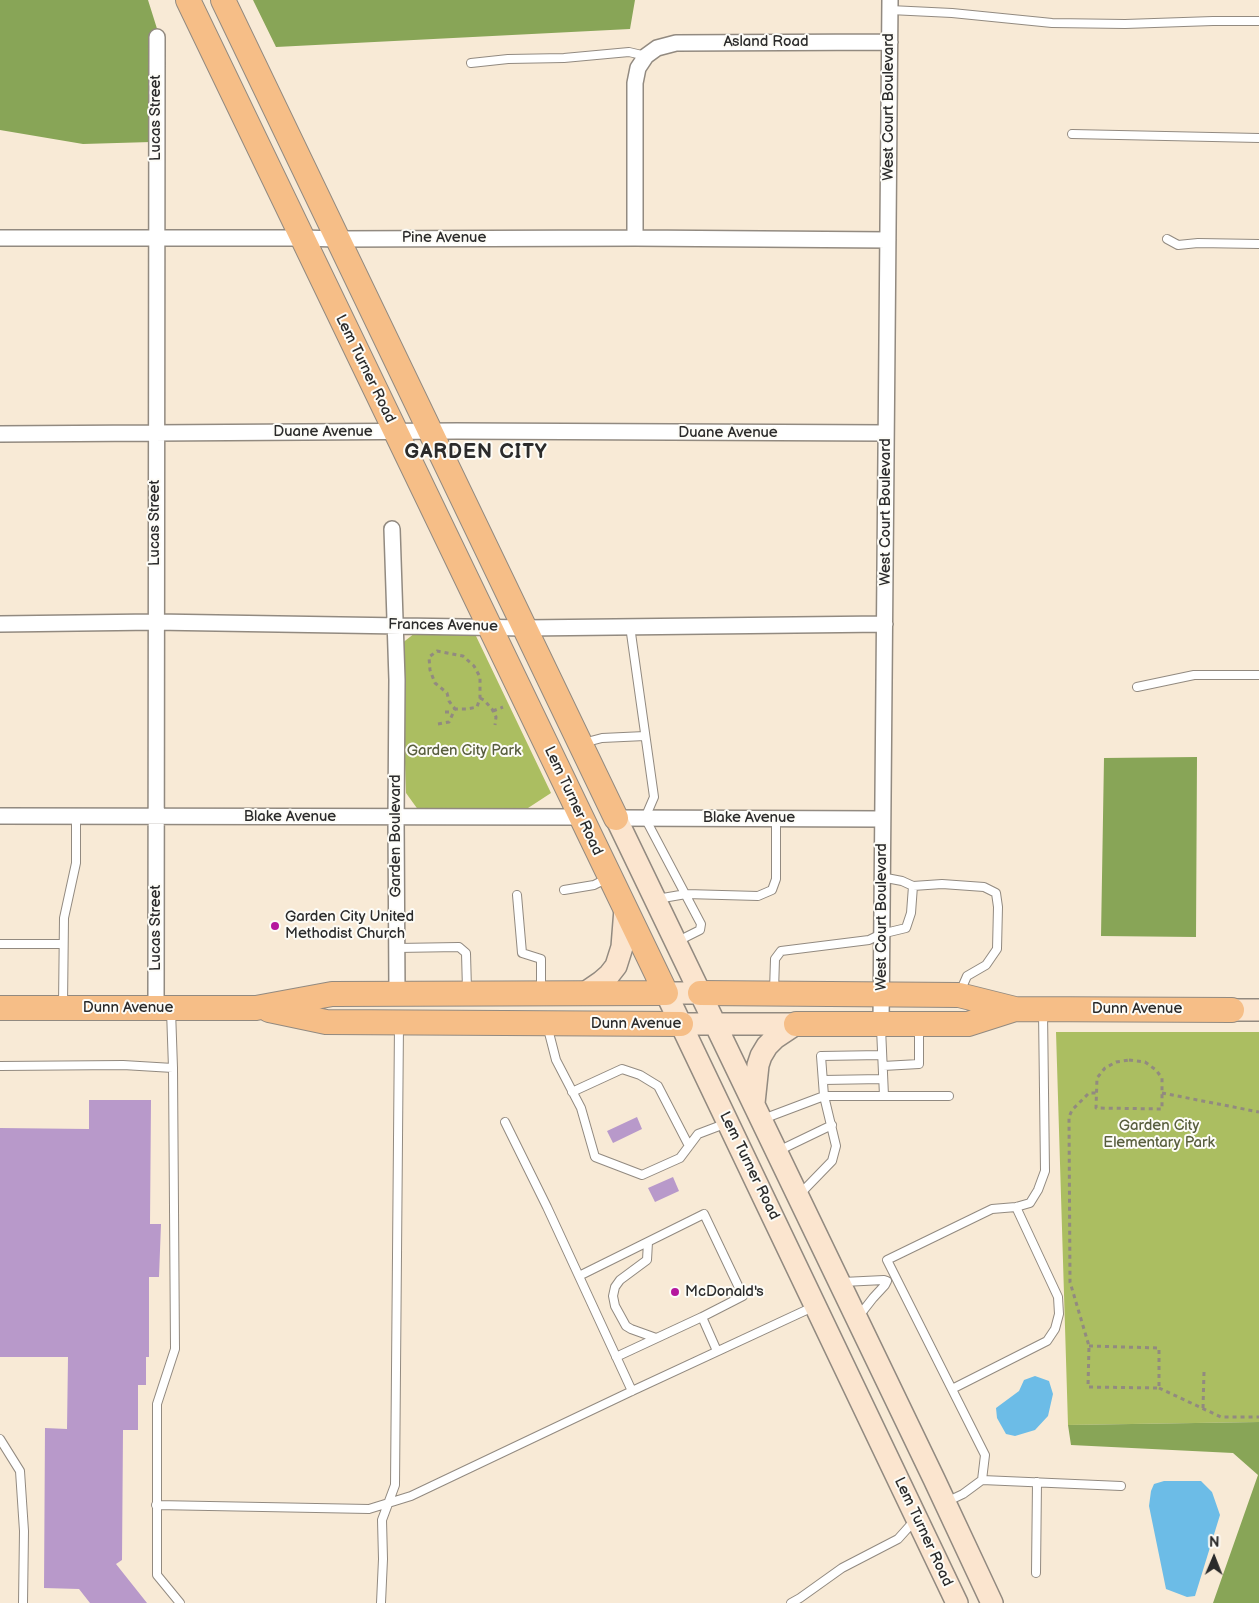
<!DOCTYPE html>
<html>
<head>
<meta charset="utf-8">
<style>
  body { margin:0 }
  #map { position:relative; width:1259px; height:1603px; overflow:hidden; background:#f8ead6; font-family:"Balsamiq Sans",sans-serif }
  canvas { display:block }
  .north { position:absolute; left:1189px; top:1533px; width:50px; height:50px; -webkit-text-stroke:4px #fdfcf7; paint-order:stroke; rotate:1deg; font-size:14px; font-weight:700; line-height:20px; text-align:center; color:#2b2b2b }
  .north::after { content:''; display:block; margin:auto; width:18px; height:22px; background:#2b2b2b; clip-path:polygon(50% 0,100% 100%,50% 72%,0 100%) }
</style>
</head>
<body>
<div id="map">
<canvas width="1259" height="1603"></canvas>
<div class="north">N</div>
</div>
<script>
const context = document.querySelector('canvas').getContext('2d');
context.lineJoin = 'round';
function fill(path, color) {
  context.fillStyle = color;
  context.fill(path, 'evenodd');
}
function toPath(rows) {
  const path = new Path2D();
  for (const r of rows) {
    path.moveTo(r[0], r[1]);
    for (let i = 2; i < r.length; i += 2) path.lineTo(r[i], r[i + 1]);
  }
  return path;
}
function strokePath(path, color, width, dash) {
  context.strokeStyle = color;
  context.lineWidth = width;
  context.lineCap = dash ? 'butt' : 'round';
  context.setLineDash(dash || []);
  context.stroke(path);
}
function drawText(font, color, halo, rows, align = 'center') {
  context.font = font + ' "Balsamiq Sans",sans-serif';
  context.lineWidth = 4;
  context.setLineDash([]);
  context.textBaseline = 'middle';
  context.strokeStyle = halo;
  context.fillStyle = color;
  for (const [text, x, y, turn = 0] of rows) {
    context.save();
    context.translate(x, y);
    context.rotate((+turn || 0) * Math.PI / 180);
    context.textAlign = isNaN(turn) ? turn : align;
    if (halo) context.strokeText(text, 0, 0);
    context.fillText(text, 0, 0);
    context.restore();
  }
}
fill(toPath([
  [415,633,476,636,551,793,525,810,419,811,406,793,401,644],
  [1056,1032,1259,1032,1259,1422,1068,1425]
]), '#abbe61');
fill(toPath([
  [0,0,148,0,159,35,149,35,151,142,83,144,0,130],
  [253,0,635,0,630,29,276,47],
  [1197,757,1196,937,1101,936,1104,758],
  [1259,1422,1259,1603,1213,1603,1258,1475,1233,1453,1071,1445,1068,1425]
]), '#88a557');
fill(toPath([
  [1035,1376,1049,1381,1053,1394,1048,1416,1035,1430,1015,1436,1006,1434,997,1418,996,1408,1019,1391,1024,1380],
  [1164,1481,1201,1481,1212,1492,1220,1515,1195,1596,1187,1597,1166,1589,1149,1506,1151,1491,1154,1484]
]), '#6cbce7');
fill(toPath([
  [89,1100,151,1100,150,1224,161,1224,159,1277,149,1277,149,1357,146,1357,146,1385,138,1385,138,1430,123,1430,122,1560,116,1564,147,1603,90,1603,79,1589,44,1588,45,1428,67,1429,68,1357,0,1357,0,1128,89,1129],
  [637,1117,642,1129,613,1143,607,1131],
  [673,1177,679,1191,655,1202,648,1188]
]), '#b899ca');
const lane = toPath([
  [890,10,952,13,1052,23,1125,24,1213,21,1259,21],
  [471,63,508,59,564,58,629,52,646,56],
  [1072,134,1259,138],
  [1167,239,1178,245,1198,243,1259,244],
  [630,626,654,797,645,818,701,924,700,930,676,942],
  [1137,687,1194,675,1259,675],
  [583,743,602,738,645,736],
  [913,886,942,884,984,887,996,893,998,907,997,949,986,965,967,976,960,992],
  [564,890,594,885,608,878],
  [517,895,522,953,541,959,541,991],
  [657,899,686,894,758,896,772,890,776,879,776,818],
  [0,944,63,944],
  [397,948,459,947,466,953,467,990],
  [774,991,775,959,781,951,869,940,881,934,906,928,911,913,913,886,902,881,881,877],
  [63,1005,64,918,76,863,76,816],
  [171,1010,173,1068,175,1349,157,1404,157,1575,180,1603],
  [547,1025,556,1060,581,1108,595,1157,642,1175,680,1158,698,1134,727,1123],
  [0,1066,123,1065,173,1068],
  [883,1066,919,1064,919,1028],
  [823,1080,883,1079],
  [572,1092,622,1069,640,1075,658,1086,689,1146],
  [884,1096,949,1096],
  [763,1119,824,1096,884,1096,881,1028],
  [505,1122,547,1207,632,1391],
  [778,1151,832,1125],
  [799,1195,832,1161,836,1146,824,1096,821,1056,882,1055],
  [648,1242,647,1260,620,1280,615,1287,613,1296,615,1306,626,1326,631,1329,656,1338],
  [579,1276,704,1214,743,1296,702,1317,717,1351],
  [843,1282,884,1280,887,1281,885,1285,873,1298,859,1316],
  [616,1357,702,1317],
  [952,1389,1047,1341,1055,1329,1059,1314,1058,1297,1016,1207],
  [0,1439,20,1471,24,1531,23,1603],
  [982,1480,1121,1486],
  [946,1502,963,1494,982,1480,985,1455,887,1260,992,1209,1016,1207,1030,1203,1038,1190,1045,1171,1043,1011],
  [156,1505,369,1509,411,1496,632,1391,815,1306],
  [1036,1573,1037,1482],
  [381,1603,383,1559,382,1520,395,1485,399,1024],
  [791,1603,800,1598,842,1568,898,1539,915,1520]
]);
const street = toPath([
  [0,238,302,238,337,239,635,238,888,240],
  [635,238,635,83,638,68,646,56,657,48,676,43,890,42],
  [0,434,457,431,886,433],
  [392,529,397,680,396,818,397,994],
  [0,624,155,622,525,628,885,624],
  [0,816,581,817],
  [616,818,882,819],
  [156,1008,157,37],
  [881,1023,890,0]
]);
const secondary = toPath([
  [616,818,934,1479,992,1603],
  [585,993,601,982,609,975,616,966,622,947,625,909],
  [700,993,666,993,957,1603],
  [1232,1010,1259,1010],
  [681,1024,796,1024],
  [754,1103,758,1065,761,1056,767,1046,775,1038,796,1024]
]);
const primary = toPath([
  [223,0,616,818],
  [700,993,959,995,1015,1009,1232,1010],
  [0,1008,256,1008,332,994,666,993,188,0],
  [269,1010,326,1022,681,1024],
  [796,1024,968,1024,1015,1009]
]);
strokePath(lane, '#928a80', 10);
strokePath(street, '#928a80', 18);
strokePath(secondary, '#928a80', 24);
strokePath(primary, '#928a80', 26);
strokePath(toPath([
  [480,698,484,700,492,709,496,717,495,725],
  [493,711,503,707],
  [445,712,453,712],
  [438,724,449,722,455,709,449,701,447,693,435,683,430,670,429,657,437,651,463,656,474,666,480,677,480,698,477,707,467,709,455,709],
  [1129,1060,1145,1062,1156,1070,1162,1078,1162,1109,1096,1108,1097,1078,1105,1068,1116,1062,1129,1060],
  [1162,1093,1259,1112],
  [1089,1346,1159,1348,1159,1388,1088,1387,1089,1346,1070,1282,1069,1117,1072,1110,1089,1093,1096,1093],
  [1159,1388,1221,1417,1259,1417],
  [1203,1408,1204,1372]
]), '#928a80', 3, [4, 4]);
strokePath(lane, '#fff', 8);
strokePath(street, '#fff', 15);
strokePath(secondary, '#fbe5cf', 21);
strokePath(primary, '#f6be87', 24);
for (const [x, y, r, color] of [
  [275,926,5,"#b5179e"],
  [675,1292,5,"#b5179e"]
]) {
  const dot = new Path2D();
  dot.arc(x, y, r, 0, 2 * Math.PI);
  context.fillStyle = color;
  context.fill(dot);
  strokePath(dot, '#fdfcf7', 2);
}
drawText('15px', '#2b2b2b', '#fdfcf7', [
  ["Asland Road",766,42],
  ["West Court Boulevard",889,107,-90],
  ["Lucas Street",156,118,-90],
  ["Pine Avenue",444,238],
  ["Lem Turner Road",365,369,64],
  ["Duane Avenue",323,432],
  ["Duane Avenue",728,433],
  ["West Court Boulevard",886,512,-90],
  ["Lucas Street",155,523,-90],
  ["Frances Avenue",443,626,1],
  ["Lem Turner Road",573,801,65],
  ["Blake Avenue",290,817],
  ["Blake Avenue",749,818],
  ["Garden Boulevard",396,836,-90],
  ["West Court Boulevard",882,917,-90],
  ["Lucas Street",156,928,-90],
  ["Dunn Avenue",128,1008],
  ["Dunn Avenue",1137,1009],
  ["Dunn Avenue",636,1024],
  ["Lem Turner Road",749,1166,64],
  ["Lem Turner Road",923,1532,65]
]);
drawText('15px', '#585e3e', '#fdfcf7', [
  ["Garden City Park",464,751],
  ["Garden City",1159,1126],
  ["Elementary Park",1159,1143]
]);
drawText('15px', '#2b2b2b', '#fdfcf7', [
  ["Garden City United",285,917],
  ["Methodist Church",285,934],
  ["McDonald's",685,1292]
], 'left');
context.letterSpacing = '1px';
drawText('bold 20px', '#2b2b2b', '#fdfcf7', [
  ["GARDEN CITY",476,453]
]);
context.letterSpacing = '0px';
</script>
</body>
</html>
